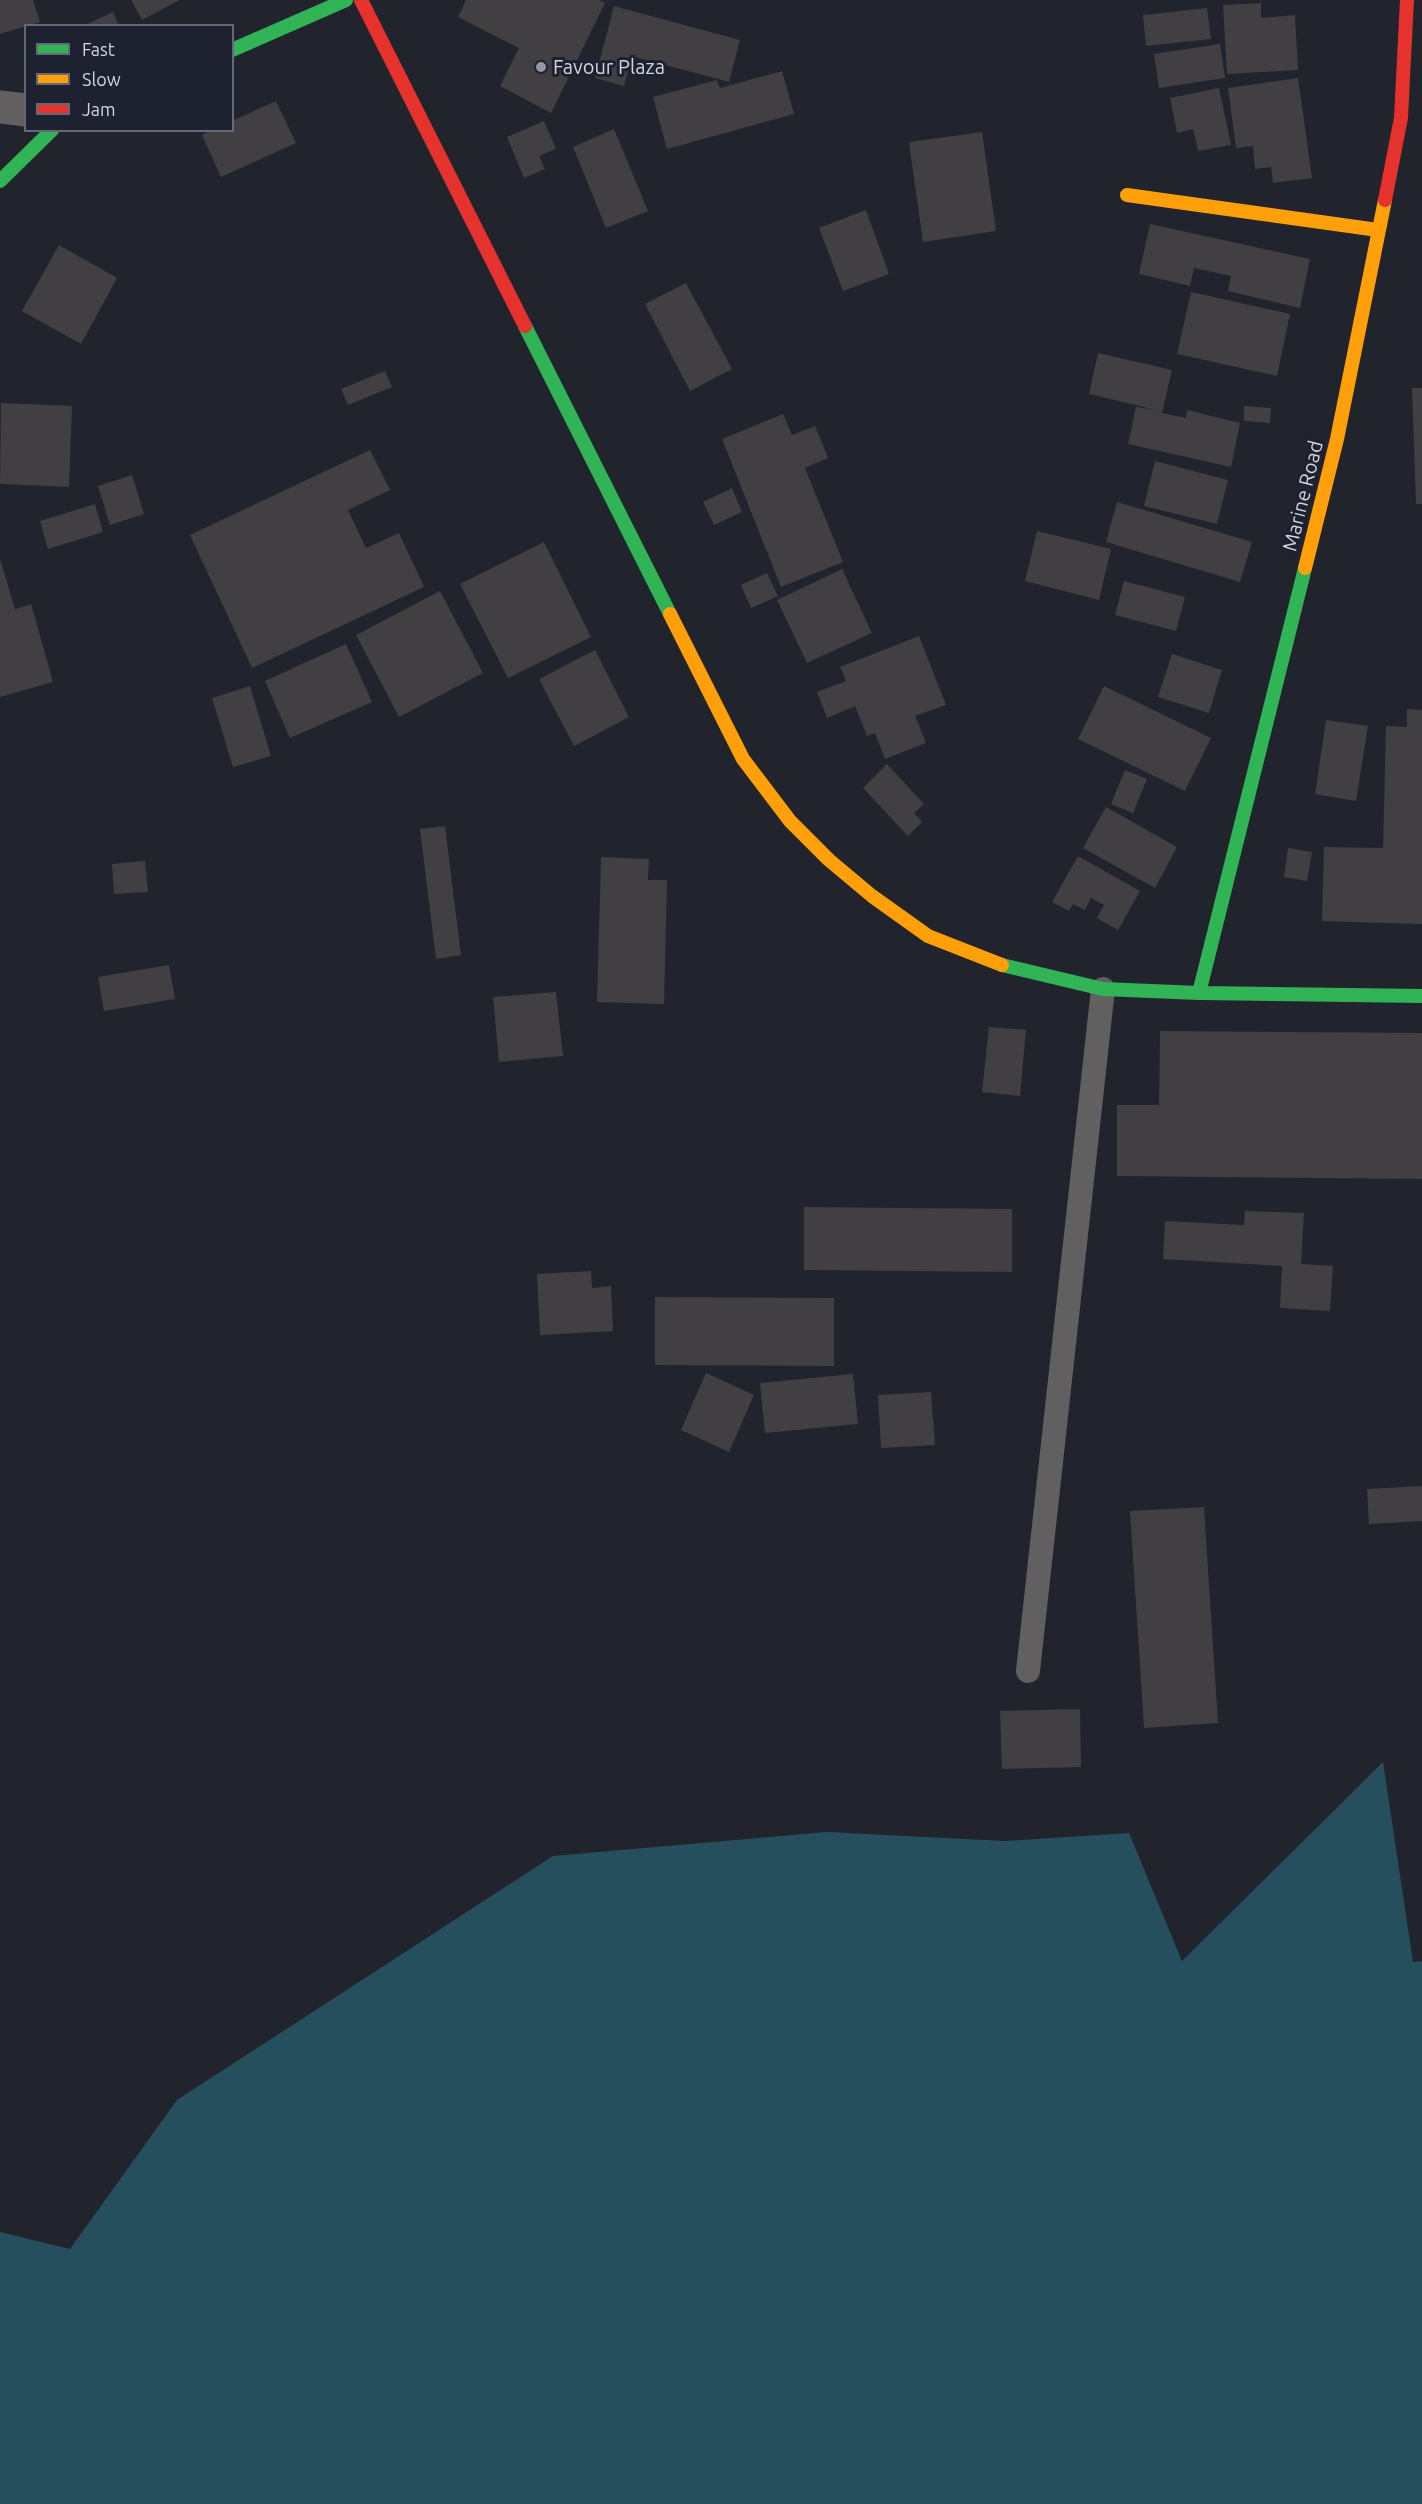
<!DOCTYPE html>
<html>
<head>
<meta charset="utf-8">
<style>
  body { margin:0 }
  #map { position:relative; width:1422px; height:2504px; overflow:hidden; background:#21242c; font-family:Ubuntu,sans-serif }
  canvas { display:block }
  .legend { position:absolute; left:24px; top:24px; width:210px; height:108px; box-sizing:border-box; background:#1d2130; border:2px solid #656976; margin:0; padding:8px 10px; list-style:none; font-size:18px; color:#d2d5df }
  .legend li { display:flex; align-items:center; gap:12px; height:30px }
  .legend b { width:30px; border:2px solid #656976 }
</style>
</head>
<body>
<div id="map">
<canvas width="1422" height="2504"></canvas>
<ul class="legend">
<li><b style="height:8px;background:#30b455"></b>Fast</li>
<li><b style="height:8px;background:#ff9f0a"></b>Slow</li>
<li><b style="height:8px;background:#e5322d"></b>Jam</li>
</ul>
</div>
<script>
const context = document.querySelector('canvas').getContext('2d');
context.lineJoin = 'round';
function fill(path, color) {
  context.fillStyle = color;
  context.fill(path, 'evenodd');
}
function toPath(rows) {
  const path = new Path2D();
  for (const r of rows) {
    path.moveTo(r[0], r[1]);
    for (let i = 2; i < r.length; i += 2) path.lineTo(r[i], r[i + 1]);
  }
  return path;
}
function strokePath(path, color, width, dash) {
  context.strokeStyle = color;
  context.lineWidth = width;
  context.lineCap = dash ? 'butt' : 'round';
  context.setLineDash(dash || []);
  context.stroke(path);
}
function drawText(font, color, halo, rows, align = 'center') {
  context.font = font + ' Ubuntu,sans-serif';
  context.lineWidth = 6;
  context.setLineDash([]);
  context.textBaseline = 'middle';
  context.strokeStyle = halo;
  context.fillStyle = color;
  for (const [text, x, y, turn = 0] of rows) {
    context.save();
    context.translate(x, y);
    context.rotate((+turn || 0) * Math.PI / 180);
    context.textAlign = isNaN(turn) ? turn : align;
    if (halo) context.strokeText(text, 0, 0);
    context.fillText(text, 0, 0);
    context.restore();
  }
}
fill(toPath([
  [1383,1762,1413,1962,1422,1961,1422,2504,0,2504,0,2232,70,2249,177,2100,553,1856,827,1832,1005,1841,1129,1833,1182,1961]
]), '#264f5d');
fill(toPath([
  [0,0,33,0,40,22,0,34],
  [131,0,180,0,142,20],
  [466,0,599,0,605,3,551,113,500,86,519,48,458,17],
  [1261,3,1261,18,1295,15,1298,70,1227,74,1223,5],
  [614,6,740,40,729,82,632,56,624,86,595,78],
  [1207,8,1211,39,1146,46,1143,15],
  [113,12,119,26,83,26],
  [1220,44,1225,78,1159,88,1154,54],
  [782,71,794,114,667,149,653,97,717,80,720,88],
  [1298,78,1312,178,1273,183,1271,167,1255,169,1253,146,1236,148,1228,88],
  [1219,88,1231,145,1198,151,1193,129,1177,133,1170,98],
  [276,101,296,143,221,177,202,135,211,130,232,130,232,121],
  [544,121,556,149,539,156,545,169,524,178,507,137],
  [614,129,648,211,606,228,573,147],
  [982,132,996,231,923,242,909,142],
  [866,210,889,274,843,291,819,228],
  [1150,224,1310,259,1300,308,1228,291,1231,276,1194,268,1190,286,1139,274],
  [59,245,117,278,81,344,22,311],
  [686,283,732,369,690,391,645,304],
  [1191,292,1290,314,1277,376,1177,354],
  [1098,353,1172,370,1162,413,1186,418,1187,410,1240,423,1231,467,1128,444,1136,407,1156,410,1089,394],
  [385,371,392,387,348,405,341,389],
  [1412,388,1422,388,1422,504,1416,504],
  [1,403,72,406,69,487,0,484],
  [1244,406,1271,408,1270,423,1244,421],
  [783,414,792,435,815,426,828,458,805,468,843,562,781,587,722,439],
  [370,450,390,490,348,510,366,548,399,533,424,587,252,668,190,535],
  [1155,461,1228,480,1217,524,1144,506],
  [132,475,144,514,110,525,98,486],
  [732,488,742,512,714,525,703,502],
  [1117,502,1252,542,1240,582,1106,542],
  [95,504,103,532,48,549,40,521],
  [1037,531,1111,549,1099,600,1025,581],
  [544,542,591,637,508,678,460,584],
  [0,559,15,609,31,604,53,682,0,697],
  [842,569,872,633,807,663,777,600],
  [767,573,778,596,751,608,741,585],
  [1124,581,1185,597,1176,631,1115,615],
  [440,591,483,673,399,717,356,635],
  [919,636,946,705,915,716,926,743,885,759,875,733,867,736,855,706,827,718,817,692,846,681,840,667],
  [346,644,372,702,290,738,265,681],
  [595,650,629,717,574,746,539,679],
  [1172,654,1222,670,1209,713,1158,697],
  [250,686,271,756,233,767,212,698],
  [1104,686,1211,738,1185,791,1078,739],
  [1407,709,1422,710,1422,924,1322,921,1324,847,1383,848,1386,726,1407,727],
  [1326,720,1368,726,1356,801,1315,794],
  [887,764,924,804,914,813,922,822,908,836,863,788],
  [1125,770,1147,779,1133,813,1111,804],
  [1106,807,1177,847,1155,888,1083,848],
  [445,826,461,955,436,959,420,829],
  [1288,848,1312,852,1307,881,1284,877],
  [1078,856,1140,891,1118,930,1097,918,1104,905,1091,898,1085,910,1073,904,1069,911,1052,902],
  [601,857,649,859,648,880,667,880,664,1004,597,1002],
  [145,861,148,892,114,894,112,864],
  [169,965,175,999,104,1011,98,977],
  [556,992,563,1056,499,1062,493,997],
  [989,1027,1026,1030,1020,1096,982,1092],
  [1160,1031,1422,1033,1422,1179,1117,1176,1117,1105,1159,1105],
  [804,1207,1012,1209,1012,1272,804,1270],
  [1245,1211,1304,1213,1301,1264,1333,1266,1330,1311,1280,1308,1282,1266,1163,1259,1165,1221,1244,1225],
  [591,1271,592,1288,611,1286,613,1331,540,1335,537,1274],
  [655,1297,834,1298,834,1366,655,1365],
  [706,1373,754,1395,729,1452,681,1430],
  [853,1374,858,1424,765,1433,760,1383],
  [931,1392,935,1445,881,1448,878,1395],
  [1422,1486,1422,1521,1369,1524,1367,1489],
  [1204,1507,1218,1723,1144,1728,1130,1511],
  [1080,1709,1081,1767,1002,1769,1000,1711]
]), '#413f41');
strokePath(toPath([
  [1028,1671,1103,989]
]), '#625f61', 24);
strokePath(toPath([
  [0,107,26,110]
]), '#625f61', 33);
strokePath(toPath([
  [232,50,346,0],
  [0,181,52,130],
  [525,326,670,614],
  [1002,965,1103,989,1199,993,1422,996],
  [1199,993,1305,568]
]), '#30b455', 14);
strokePath(toPath([
  [1127,195,1378,230],
  [1305,568,1337,439,1385,200],
  [670,614,743,759,790,821,829,860,872,896,928,936,1002,965]
]), '#ff9f0a', 14);
strokePath(toPath([
  [361,0,525,326],
  [1385,200,1401,118,1407,0]
]), '#e5322d', 14);
for (const [x, y, r, color] of [
  [541,67,6,"#9497a0"]
]) {
  const dot = new Path2D();
  dot.arc(x, y, r, 0, 2 * Math.PI);
  context.fillStyle = color;
  context.fill(dot);
  strokePath(dot, '#1d2130', 2);
}
drawText('20px', '#d2d5df', '#1d2130', [
  ["Favour Plaza",553,67]
], 'left');
drawText('20px', '#d2d5df', '#1d2130', [
  ["Marine Road",1303,496,-76]
]);
</script>
</body>
</html>
